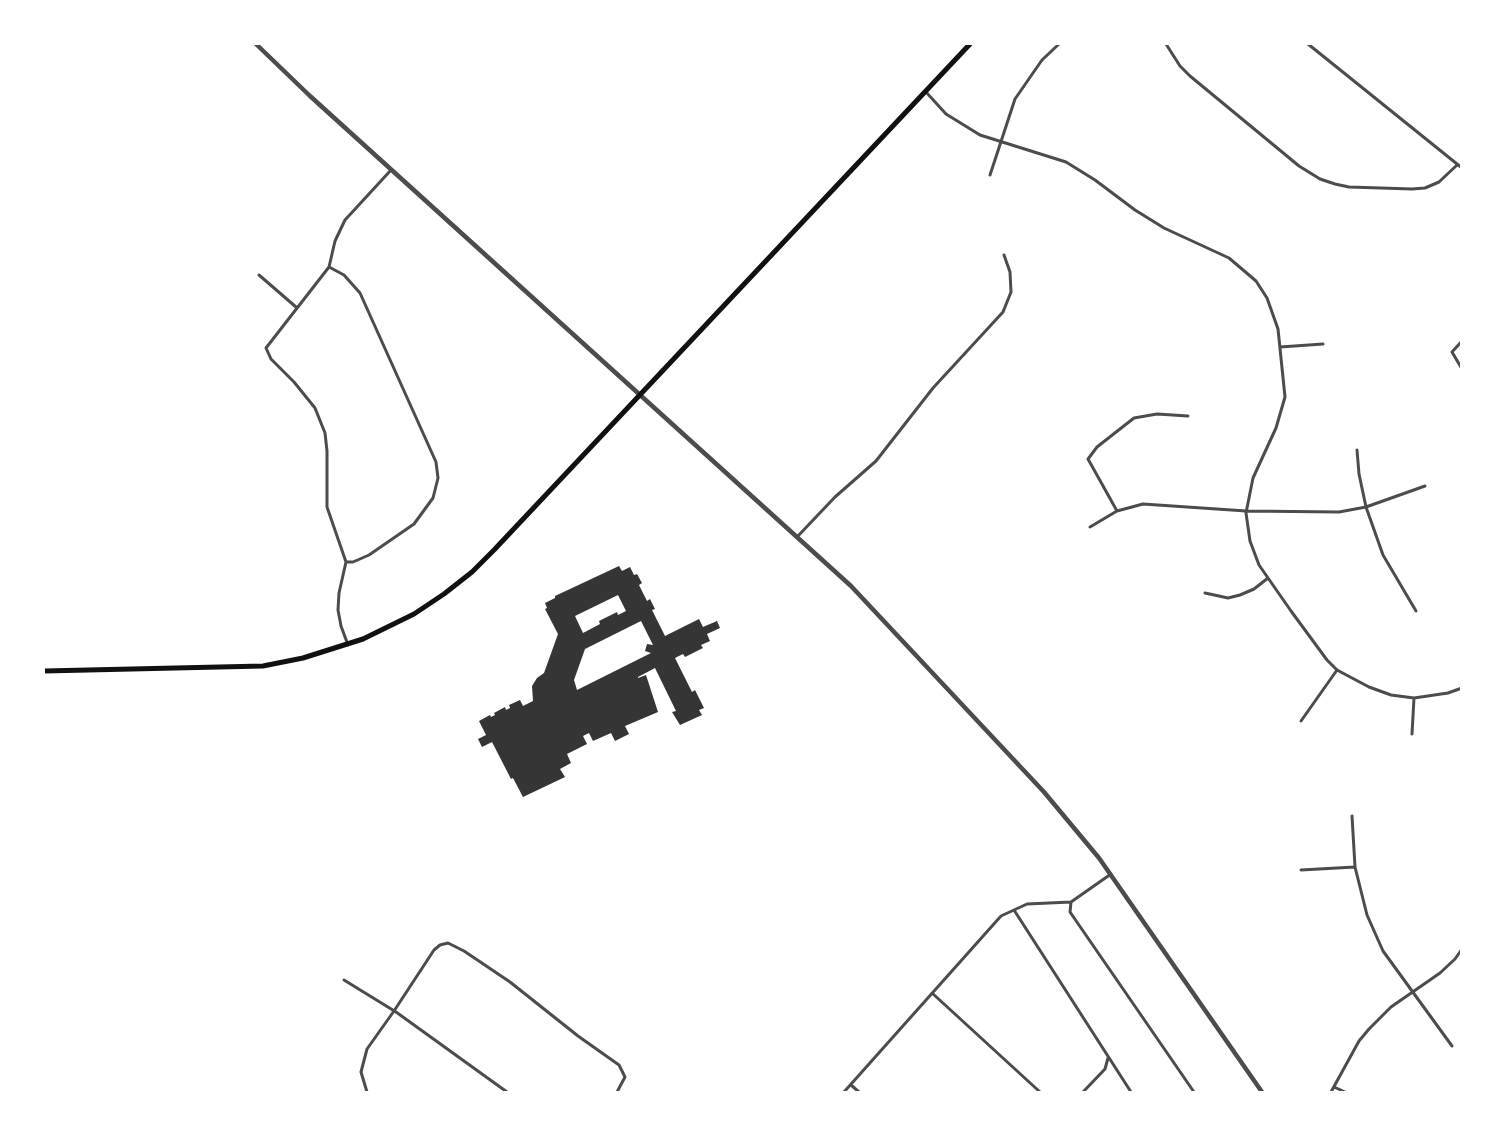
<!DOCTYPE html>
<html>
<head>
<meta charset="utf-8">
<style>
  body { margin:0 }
  #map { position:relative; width:1505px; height:1136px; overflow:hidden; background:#fff; font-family:"Public Sans",sans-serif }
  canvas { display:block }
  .frame { position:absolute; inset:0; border:45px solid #fff; pointer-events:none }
</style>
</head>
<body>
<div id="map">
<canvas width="1505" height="1136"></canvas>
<div class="frame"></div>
</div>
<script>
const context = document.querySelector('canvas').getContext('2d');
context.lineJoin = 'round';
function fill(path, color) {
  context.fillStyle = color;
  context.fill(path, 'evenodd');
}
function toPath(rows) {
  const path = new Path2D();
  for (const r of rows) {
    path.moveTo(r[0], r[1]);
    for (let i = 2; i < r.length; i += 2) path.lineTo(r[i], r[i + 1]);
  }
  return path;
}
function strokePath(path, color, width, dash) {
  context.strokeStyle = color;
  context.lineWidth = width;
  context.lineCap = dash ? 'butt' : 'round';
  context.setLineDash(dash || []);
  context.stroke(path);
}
fill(toPath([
  [619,566,622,571,630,567,634,575,637,574,642,583,639,585,647,601,650,599,655,609,652,610,665,636,699,619,703,627,717,621,720,628,707,634,710,641,701,645,703,648,685,657,683,654,675,658,692,692,695,690,704,708,699,710,702,715,680,725,672,712,676,711,655,668,638,677,638,678,646,675,658,712,625,726,629,734,615,741,611,733,593,741,589,733,583,736,587,744,567,754,571,763,560,769,565,777,523,797,513,778,511,779,492,742,482,747,478,739,486,735,479,721,490,715,491,717,495,715,494,713,505,707,506,710,510,708,509,705,520,700,523,706,533,701,532,686,537,678,544,673,558,634,545,609,547,608,545,603,555,598,555,596],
  [618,595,626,611,618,615,617,612,599,621,600,624,583,633,575,616],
  [641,621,653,645,647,644,645,651,651,653,577,690,574,680,585,649]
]), '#353535');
strokePath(toPath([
  [1166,44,1180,66,1190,76,1299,166,1320,179,1335,184,1349,187,1412,189,1425,188,1439,182,1457,165],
  [1308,44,1462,168],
  [926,92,946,114,980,135,1066,162,1095,180,1135,210,1164,228,1229,258,1256,281,1267,298,1278,329,1285,397,1276,428,1253,478,1246,513,1250,541,1259,565,1291,611,1327,660,1337,670,1369,687,1391,695,1414,698,1448,693,1462,688],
  [990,175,1015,99,1042,60,1059,44],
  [329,267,344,275,360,293,436,462,438,478,433,498,414,524,369,555,353,562,346,562],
  [259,275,296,307],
  [1462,341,1452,352,1462,369],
  [1280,347,1323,344],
  [1357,450,1359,474,1366,507,1383,555,1416,611],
  [1117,511,1088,459,1097,447,1134,418,1157,414,1188,416],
  [1090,527,1117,511,1143,504,1246,511,1339,512,1366,507,1425,486],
  [797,537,835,497,876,461,933,388,1003,312,1011,292,1010,272,1004,255],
  [1205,593,1228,598,1240,595,1254,589,1268,578],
  [348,645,341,626,338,610,339,593,346,562,327,507,327,451,325,433,315,408,294,382,271,359,266,348,329,267,335,241,345,220,391,170],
  [1301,721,1337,670],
  [1412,734,1414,698],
  [1352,816,1355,867,1367,915,1383,951,1452,1046],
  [1301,870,1355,867],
  [1071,902,1070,912,1194,1092],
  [1014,910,1131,1092],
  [344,980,396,1012,507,1092],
  [932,993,1040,1092],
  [851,1085,859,1092],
  [1334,1087,1345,1092],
  [367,1092,361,1072,367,1049,394,1011,434,950,440,945,448,943,464,951,510,982,578,1036,619,1065,625,1077,617,1092],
  [844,1092,1001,916,1027,904,1071,902,1111,874],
  [1083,1092,1105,1069,1108,1058],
  [1331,1092,1359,1041,1369,1029,1391,1007,1440,973,1455,959,1462,949]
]), '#4c4c4c', 3);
strokePath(toPath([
  [256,44,310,96,851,586,1044,792,1099,858,1262,1092]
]), '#4c4c4c', 4.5);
strokePath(toPath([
  [44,671,263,666,303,658,363,639,414,614,444,594,472,572,494,550,970,44]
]), '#111', 5);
</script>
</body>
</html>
